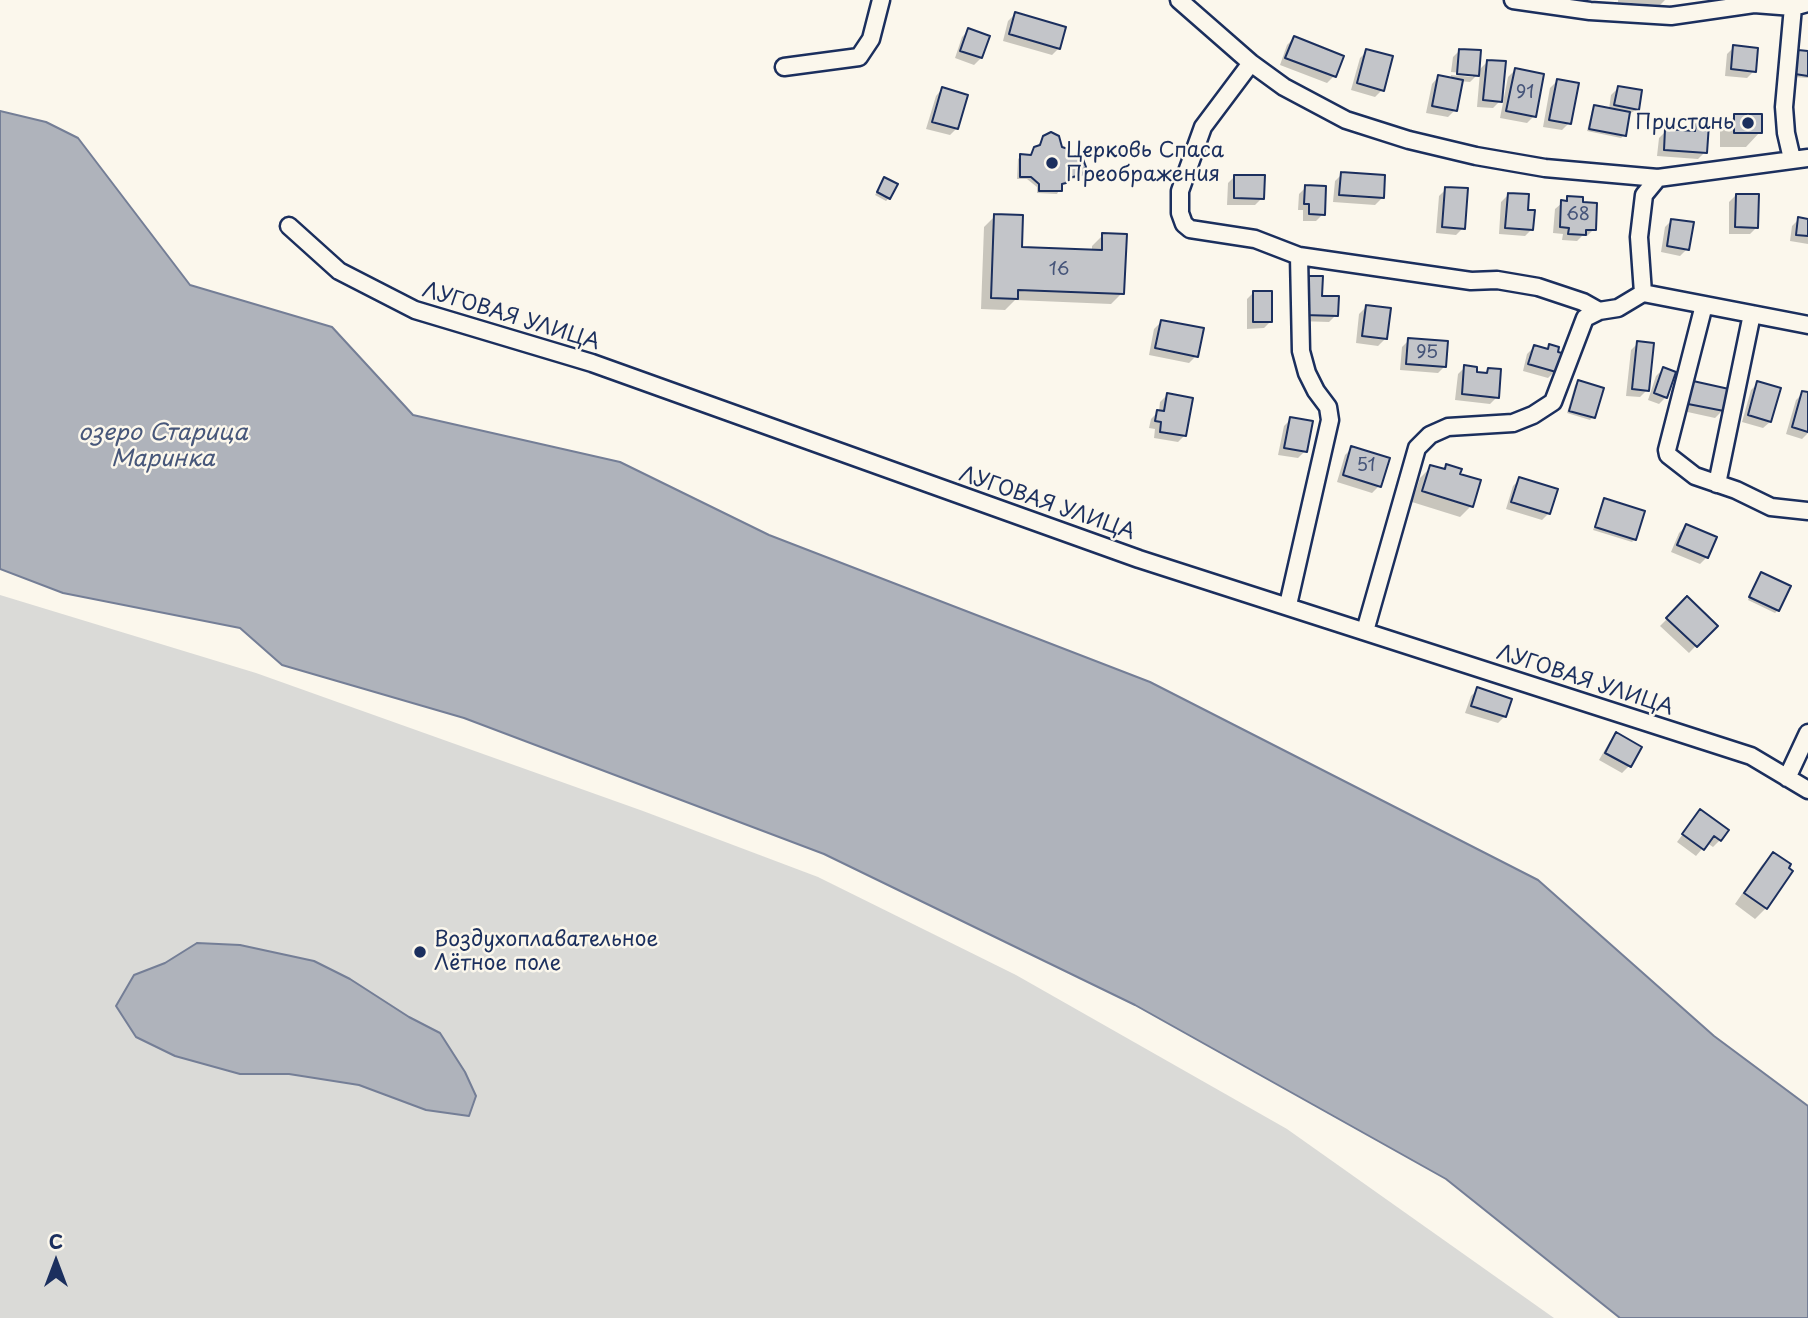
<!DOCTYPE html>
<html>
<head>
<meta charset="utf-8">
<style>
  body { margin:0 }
  #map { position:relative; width:1808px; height:1318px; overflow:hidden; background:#fbf7ec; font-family:"Playpen Sans",sans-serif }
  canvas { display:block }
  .north { position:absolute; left:21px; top:1227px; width:70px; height:70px; -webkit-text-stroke:5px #fbf7ec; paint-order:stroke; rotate:0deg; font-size:19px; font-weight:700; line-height:28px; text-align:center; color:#1b2f5e }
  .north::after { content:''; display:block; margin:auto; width:24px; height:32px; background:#1b2f5e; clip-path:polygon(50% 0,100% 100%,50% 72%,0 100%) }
</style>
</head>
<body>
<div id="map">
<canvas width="1808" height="1318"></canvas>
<div class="north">С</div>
</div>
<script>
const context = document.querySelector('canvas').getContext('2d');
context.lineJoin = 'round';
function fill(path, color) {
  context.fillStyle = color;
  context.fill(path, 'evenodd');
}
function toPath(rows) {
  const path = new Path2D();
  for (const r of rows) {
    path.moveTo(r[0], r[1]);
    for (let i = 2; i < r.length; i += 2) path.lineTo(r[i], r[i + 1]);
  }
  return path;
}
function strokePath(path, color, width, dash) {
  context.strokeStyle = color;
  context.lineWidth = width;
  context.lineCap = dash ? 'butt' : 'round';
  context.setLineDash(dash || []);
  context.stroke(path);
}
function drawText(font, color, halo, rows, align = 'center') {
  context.font = font + ' "Playpen Sans",sans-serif';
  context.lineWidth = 5;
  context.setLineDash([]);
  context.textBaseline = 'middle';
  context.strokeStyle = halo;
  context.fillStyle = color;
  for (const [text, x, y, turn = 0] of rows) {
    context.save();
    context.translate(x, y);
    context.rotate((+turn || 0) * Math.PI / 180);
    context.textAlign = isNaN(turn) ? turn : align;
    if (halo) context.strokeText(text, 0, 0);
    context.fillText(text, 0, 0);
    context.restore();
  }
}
fill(toPath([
  [0,595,256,673,643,811,818,877,1016,975,1287,1129,1554,1318,0,1318]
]), '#dadad7');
const water = toPath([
  [0,111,46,122,78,138,190,285,332,327,413,415,620,462,769,535,1150,682,1538,880,1714,1036,1808,1106,1808,1318,1620,1318,1446,1179,1135,1005,824,854,464,718,282,665,240,628,63,593,0,569,0,111],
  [197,943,240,945,314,961,350,979,409,1017,440,1033,465,1072,476,1096,469,1116,426,1110,359,1085,289,1074,240,1074,175,1056,136,1037,116,1006,134,975,165,963,197,943]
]);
fill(water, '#afb3bb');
strokePath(water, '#747e96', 2);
fill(toPath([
  [1618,0,1665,0,1660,5,1618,2],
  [1015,14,1059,48,1052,55,1003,41,1008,21],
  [969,30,981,58,974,65,955,58,962,37],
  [1294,38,1334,76,1327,83,1280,65,1287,45],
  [1734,47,1754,71,1747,78,1725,76,1727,54],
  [1460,50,1477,72,1487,62,1500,101,1493,108,1477,107,1480,72,1470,82,1460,81,1455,110,1448,117,1426,113,1432,84,1438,77,1451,79,1451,75,1473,77,1473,74,1451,72,1453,57],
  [1367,51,1382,90,1375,97,1351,90,1360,58],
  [1798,52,1808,53,1808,78,1793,77,1795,55],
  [1515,70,1534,116,1527,123,1500,118,1508,77],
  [1557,81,1569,123,1562,130,1543,127,1550,88],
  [1618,88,1637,109,1628,115,1624,135,1621,138,1587,131,1592,110,1595,107,1609,109,1611,95],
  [942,89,957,128,950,135,926,129,936,96],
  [1735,116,1760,132,1746,147,1720,147,1720,131],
  [1696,125,1705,152,1698,159,1657,156,1659,138,1666,131,1689,132],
  [1044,137,1081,174,1077,178,1065,180,1057,194,1037,193,1037,187,1027,179,1017,179,1018,159,1021,156,1030,156],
  [1342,174,1382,198,1375,205,1333,202,1335,181],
  [1235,176,1262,198,1255,205,1227,205,1228,183],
  [882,182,889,198,886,201,875,195],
  [1306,187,1323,214,1316,221,1303,221,1303,210,1298,210,1299,194],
  [1446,189,1463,228,1456,235,1436,233,1439,196],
  [1508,195,1526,211,1532,229,1525,236,1499,234,1501,202],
  [1736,195,1757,227,1750,234,1729,234,1729,202],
  [1568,198,1594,229,1587,236,1582,236,1577,241,1562,240,1563,234,1553,233,1555,209],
  [995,216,1020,249,1092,252,1092,246,1103,235,1122,293,1111,304,1015,300,1005,310,981,309,984,227],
  [1799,219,1808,220,1808,244,1790,241,1792,226],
  [1672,220,1687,249,1680,256,1661,252,1665,227],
  [1254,292,1271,321,1264,328,1247,329,1247,299],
  [1321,298,1336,315,1329,322,1298,321],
  [1366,307,1385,339,1378,346,1356,343,1359,314],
  [1161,322,1196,356,1189,363,1149,355,1154,329],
  [1409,340,1445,366,1438,373,1400,370,1402,347],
  [1638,343,1647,390,1640,397,1626,396,1631,350],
  [1549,346,1555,371,1548,378,1523,371,1527,354,1534,347,1545,350],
  [1465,367,1475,374,1484,374,1489,370,1497,397,1490,404,1455,400,1458,374],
  [1663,369,1666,397,1659,404,1648,400,1656,376],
  [1578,382,1593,417,1590,420,1567,413,1575,385],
  [1694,383,1722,411,1715,418,1683,411,1687,390],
  [1758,383,1770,422,1763,428,1742,422,1751,390],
  [1803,393,1808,394,1808,433,1802,439,1786,434,1796,400],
  [1167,395,1185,435,1178,442,1154,438,1155,429,1149,428,1151,419,1159,411,1160,402],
  [1291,419,1305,451,1298,458,1278,455,1284,426],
  [1352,448,1379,486,1372,493,1337,482,1345,455],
  [1447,466,1458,475,1471,506,1460,517,1412,502,1420,478,1431,467,1443,470],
  [1520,479,1549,513,1542,520,1506,509,1513,486],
  [1604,500,1635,539,1632,542,1593,530],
  [1686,526,1707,557,1700,564,1671,552,1679,533],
  [1759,577,1778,610,1775,613,1748,600],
  [1687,599,1715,626,1689,653,1660,626],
  [1478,689,1505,716,1498,723,1465,713,1471,696],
  [1617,734,1640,747,1629,766,1622,773,1599,760,1610,741],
  [1700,811,1720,840,1713,847,1707,843,1696,856,1677,842],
  [1773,854,1766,908,1755,919,1735,904,1762,865]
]), '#0003');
const building = toPath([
  [1015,12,1066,27,1060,49,1009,34,1015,12],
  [968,28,990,36,982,58,960,51,968,28],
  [1294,36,1344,56,1336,77,1285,58,1294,36],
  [1733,45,1758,48,1756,72,1731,69,1733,45],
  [1366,49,1393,56,1384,91,1357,83,1366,49],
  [1459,49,1481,50,1479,76,1457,74,1459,49],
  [1798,50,1808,51,1808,76,1795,74,1798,50],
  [1487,60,1506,61,1502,102,1483,100,1487,60],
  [1515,68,1544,74,1536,117,1506,111,1515,68],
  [1438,75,1463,80,1457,111,1432,106,1438,75],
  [1557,79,1579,83,1571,124,1549,120,1557,79],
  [1618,86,1642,90,1639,110,1614,105,1618,86],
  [942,87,968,95,958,129,932,122,942,87],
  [1594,105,1630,112,1626,136,1589,129,1594,105],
  [1734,114,1762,114,1762,133,1734,133,1734,114],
  [1696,124,1709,124,1707,153,1664,150,1665,129,1695,131,1696,124],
  [1051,132,1059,136,1062,147,1068,149,1070,156,1083,159,1086,167,1082,175,1068,178,1066,183,1062,184,1062,191,1039,191,1039,184,1031,177,1020,177,1020,154,1031,155,1034,147,1040,145,1043,136,1051,132],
  [1341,172,1385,175,1384,198,1339,195,1341,172],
  [1234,175,1265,175,1264,199,1234,198,1234,175],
  [884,177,898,184,890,199,877,192,884,177],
  [1305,185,1326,186,1325,215,1309,214,1309,204,1304,204,1305,185],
  [1445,187,1468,188,1465,229,1442,227,1445,187],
  [1508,193,1529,194,1528,210,1535,210,1533,230,1505,228,1508,193],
  [1736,194,1759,194,1758,228,1735,227,1736,194],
  [1567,196,1583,197,1583,202,1597,203,1596,230,1586,230,1586,235,1568,234,1569,228,1560,227,1561,200,1567,201,1567,196],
  [994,214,1023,215,1022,247,1102,250,1102,233,1127,234,1124,294,1018,290,1018,299,991,298,994,214],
  [1798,217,1808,219,1808,236,1796,235,1798,217],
  [1671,219,1694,222,1689,250,1667,246,1671,219],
  [1305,276,1323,276,1322,296,1339,296,1338,316,1304,315,1305,276],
  [1253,291,1272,291,1272,322,1253,322,1253,291],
  [1366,305,1391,308,1387,339,1362,336,1366,305],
  [1161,320,1204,328,1198,357,1155,348,1161,320],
  [1408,338,1448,341,1446,367,1406,364,1408,338],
  [1637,341,1654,343,1649,391,1632,389,1637,341],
  [1549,344,1559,347,1558,352,1562,353,1556,372,1528,364,1534,345,1548,349,1549,344],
  [1464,365,1477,367,1477,372,1487,373,1488,368,1501,369,1499,398,1462,394,1464,365],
  [1663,367,1676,372,1667,398,1654,393,1663,367],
  [1578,380,1604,388,1595,418,1569,411,1578,380],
  [1693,381,1729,389,1724,411,1688,404,1693,381],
  [1757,381,1781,388,1771,422,1748,415,1757,381],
  [1802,391,1808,392,1808,432,1792,427,1802,391],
  [1167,393,1193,398,1186,436,1160,432,1161,422,1155,421,1157,410,1164,411,1167,393],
  [1290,417,1313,421,1307,452,1284,448,1290,417],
  [1351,446,1390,458,1381,487,1343,475,1351,446],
  [1446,464,1462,469,1460,474,1481,480,1473,507,1422,491,1430,465,1445,469,1446,464],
  [1519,477,1558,489,1550,514,1511,502,1519,477],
  [1604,498,1645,511,1636,540,1595,527,1604,498],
  [1686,524,1717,537,1708,558,1677,545,1686,524],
  [1761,572,1791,586,1779,611,1749,597,1761,572],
  [1687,596,1718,626,1697,647,1666,618,1687,596],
  [1477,687,1512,699,1506,717,1471,706,1477,687],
  [1616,732,1642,747,1631,767,1605,753,1616,732],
  [1700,809,1729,830,1721,841,1714,836,1704,850,1682,834,1700,809],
  [1773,852,1791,864,1789,868,1793,871,1767,909,1744,893,1773,852]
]);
fill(building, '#c3c5c9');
strokePath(building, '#1b2f5e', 2);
const minor = toPath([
  [1179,0,1251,63,1284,87,1346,120,1409,140,1476,156,1545,168,1658,178,1808,158],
  [1513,0,1590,11,1671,16,1754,4,1793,7,1808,3],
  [1251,63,1203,127,1180,191,1180,213,1184,224,1190,229,1255,239,1299,256,1301,351,1307,373,1316,391,1328,407,1330,420,1288,605],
  [784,67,859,57,871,39,881,0],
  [1792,159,1786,133,1784,107,1793,7],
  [289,226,339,271,415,310,592,363,1139,559,1751,756,1808,790],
  [1299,256,1471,281,1497,280,1538,287,1583,302,1599,311,1618,308,1643,293,1808,325],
  [1643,293,1639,237,1644,195,1658,178],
  [1704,305,1667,450,1668,455,1695,476,1736,490,1771,507,1808,511],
  [1717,484,1752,314],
  [1365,631,1417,448,1430,435,1448,427,1513,423,1533,415,1553,402,1585,318,1599,311],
  [1787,778,1808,733]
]);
strokePath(minor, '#1b2f5e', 21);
strokePath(minor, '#fbf7ec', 16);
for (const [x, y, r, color] of [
  [1748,123,7,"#1b2f5e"],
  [1052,163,7,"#1b2f5e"],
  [420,952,7,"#1b2f5e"]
]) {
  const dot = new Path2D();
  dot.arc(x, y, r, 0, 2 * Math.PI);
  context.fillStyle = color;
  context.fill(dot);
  strokePath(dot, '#fbf7ec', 2.5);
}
drawText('18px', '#455479', null, [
  ["91",1525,93],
  ["68",1578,215],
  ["16",1059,270],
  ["95",1427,353],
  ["51",1366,466]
]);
drawText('21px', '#1b2f5e', '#fbf7ec', [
  ["Пристань",1734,123,"right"],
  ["Церковь Спаса",1066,151],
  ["Преображения",1066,175],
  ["Воздухоплавательное",434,940],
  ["Лётное поле",434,964]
], 'left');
drawText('21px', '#1b2f5e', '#fbf7ec', [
  ["ЛУГОВАЯ УЛИЦА",511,317,17],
  ["ЛУГОВАЯ УЛИЦА",1047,504,19],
  ["ЛУГОВАЯ УЛИЦА",1585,681,18]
]);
drawText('italic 23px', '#47577a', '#fbf7ec', [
  ["озеро Старица",163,434],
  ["Маринка",163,460]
]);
</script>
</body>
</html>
